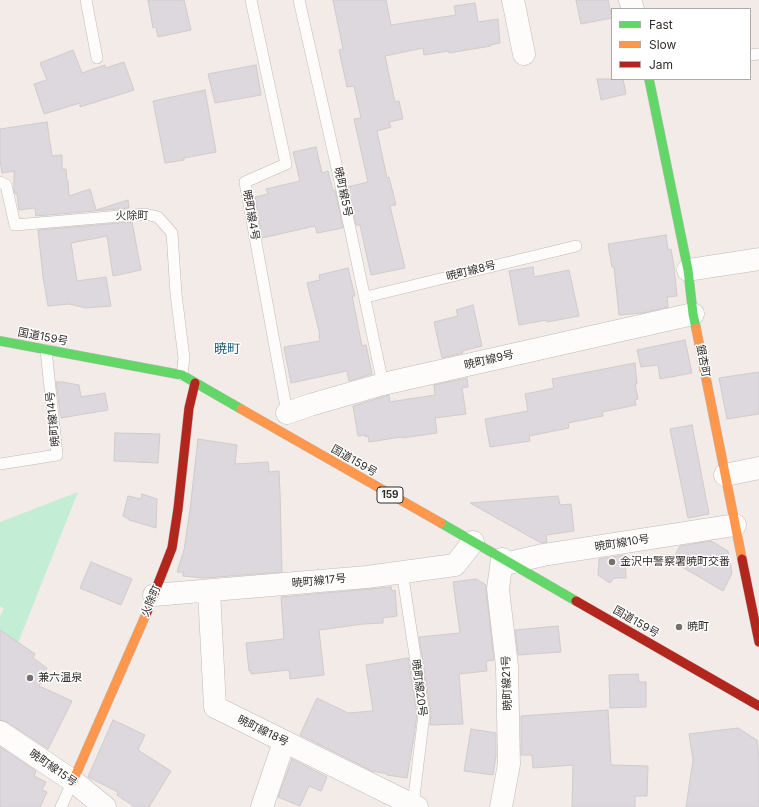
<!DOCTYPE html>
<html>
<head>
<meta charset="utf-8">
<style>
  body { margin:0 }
  #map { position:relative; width:759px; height:807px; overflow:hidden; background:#f2ebe7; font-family:Inter,sans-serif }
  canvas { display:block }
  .legend { position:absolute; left:611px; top:8px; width:140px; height:72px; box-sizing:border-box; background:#fff; border:1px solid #adabaa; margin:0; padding:5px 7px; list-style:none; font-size:12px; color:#322d2a }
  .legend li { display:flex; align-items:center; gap:8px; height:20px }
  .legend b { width:20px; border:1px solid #adabaa }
</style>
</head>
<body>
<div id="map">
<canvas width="759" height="807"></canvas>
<ul class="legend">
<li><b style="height:5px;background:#63d668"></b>Fast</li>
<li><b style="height:5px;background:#ff974d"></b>Slow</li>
<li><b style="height:5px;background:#b3261e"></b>Jam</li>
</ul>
</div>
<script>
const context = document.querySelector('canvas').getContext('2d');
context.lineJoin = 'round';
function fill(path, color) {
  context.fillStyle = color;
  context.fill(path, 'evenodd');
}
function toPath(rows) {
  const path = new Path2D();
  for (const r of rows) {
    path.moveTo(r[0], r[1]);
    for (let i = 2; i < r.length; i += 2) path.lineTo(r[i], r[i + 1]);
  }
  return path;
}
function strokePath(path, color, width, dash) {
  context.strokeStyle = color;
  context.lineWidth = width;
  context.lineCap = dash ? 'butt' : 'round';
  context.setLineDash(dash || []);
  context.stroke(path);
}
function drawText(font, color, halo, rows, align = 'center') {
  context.font = font + ' Inter,"Noto Sans JP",sans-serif';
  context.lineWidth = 3;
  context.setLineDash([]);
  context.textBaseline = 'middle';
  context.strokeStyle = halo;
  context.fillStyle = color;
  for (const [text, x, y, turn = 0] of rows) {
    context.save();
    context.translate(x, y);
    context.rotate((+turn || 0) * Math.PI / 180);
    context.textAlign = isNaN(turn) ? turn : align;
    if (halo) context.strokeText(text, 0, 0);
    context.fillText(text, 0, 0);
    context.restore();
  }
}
fill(toPath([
  [78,492,16,648,0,639,0,616,4,609,0,606,0,522]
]), '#c4edd5');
const building = toPath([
  [148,0,184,0,191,30,158,37,156,27,153,28,148,0],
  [333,0,386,0,391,25,456,15,454,6,475,3,478,22,498,19,500,43,490,45,491,46,449,53,449,51,424,55,423,48,385,56,395,102,399,101,403,119,389,122,391,127,377,131,387,178,389,177,396,205,390,206,405,268,371,275,360,225,356,225,348,187,368,182,354,119,361,118,354,86,347,87,339,50,343,49,333,0],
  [576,0,608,0,612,18,581,24,576,0],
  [73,50,82,73,105,65,106,68,124,62,134,90,80,107,80,103,44,114,34,84,47,80,40,63,73,50],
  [256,65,261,95,215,103,208,74,256,65],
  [597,79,623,79,626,94,601,100,597,79],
  [205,90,216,152,184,158,184,160,165,163,153,101,205,90],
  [47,122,52,156,62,155,62,169,66,169,67,181,68,181,69,196,90,189,96,210,128,200,129,208,36,216,35,208,19,210,17,194,15,194,14,190,14,171,2,173,0,160,0,129,47,122],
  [316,147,322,173,328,171,333,191,335,190,343,228,317,233,315,226,262,238,255,197,268,194,266,189,300,181,293,152,316,147],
  [132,222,141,270,113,276,107,236,71,243,77,281,106,277,111,306,86,308,69,304,48,306,43,277,38,230,132,222],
  [666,235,668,250,671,249,674,266,677,296,667,297,668,307,643,313,619,315,614,267,612,267,608,244,666,235],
  [533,267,534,277,569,270,579,316,547,322,547,320,519,325,509,271,533,267],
  [348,268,355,296,352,296,362,346,366,345,372,374,349,381,347,371,291,383,284,347,320,341,319,335,320,335,307,283,320,280,319,275,348,268],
  [473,305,482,346,462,351,463,353,442,358,434,322,458,316,456,310,473,305],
  [685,340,692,373,660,379,658,365,641,367,637,350,685,340],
  [635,363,637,384,635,384,638,399,635,400,636,405,602,412,603,416,568,423,569,428,529,436,530,441,490,447,485,419,528,411,525,394,554,388,552,379,635,363],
  [759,372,759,414,727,419,719,378,759,372],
  [467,378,468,387,462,388,466,414,435,418,437,433,402,438,401,437,369,442,368,436,365,437,365,435,358,436,353,406,389,395,390,402,435,395,434,385,467,378],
  [56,382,63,382,79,385,81,397,105,393,108,410,61,418,56,382],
  [692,425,709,514,688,518,670,429,692,425],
  [115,433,160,434,158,463,114,461,115,433],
  [198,439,237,445,235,464,268,462,269,472,279,471,280,492,282,572,204,578,183,576,183,572,177,572,184,550,190,510,198,439],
  [142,494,157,499,156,528,129,520,129,519,123,516,128,496,141,499,142,494],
  [558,496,560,505,571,504,574,531,546,535,547,542,541,543,470,503,558,496],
  [711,541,728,551,732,573,723,591,672,561,680,546,711,541],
  [625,555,626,578,614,578,610,583,598,575,599,559,625,555],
  [91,562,132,579,121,605,80,588,91,562],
  [476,579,486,585,486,590,494,660,486,661,487,671,459,674,463,724,430,725,431,713,419,637,460,633,453,582,476,579],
  [391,587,392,591,395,590,397,616,383,618,383,623,363,624,319,630,324,675,290,679,289,670,251,674,251,670,249,671,246,643,284,639,281,597,391,587],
  [558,626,561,652,518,655,515,630,558,626],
  [0,630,35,654,33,658,47,668,45,672,48,674,39,686,72,701,48,749,7,722,0,720,0,630],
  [408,658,417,714,414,736,407,778,387,775,388,774,372,771,300,735,317,698,348,713,373,711,366,665,408,658],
  [638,674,639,682,646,682,646,707,610,708,609,675,638,674],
  [608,710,611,765,648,766,647,796,635,796,635,807,572,807,573,765,533,768,532,755,521,755,521,716,608,710],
  [113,720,145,735,138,750,171,771,149,807,135,807,117,795,118,792,88,777,113,720],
  [738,728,757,740,759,757,759,807,686,807,693,760,689,734,738,728],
  [471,729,496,733,496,756,493,775,464,771,471,729],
  [0,747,36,771,34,776,46,782,42,790,47,792,40,807,0,807,0,747],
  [292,759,327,777,321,791,309,786,300,806,278,797,292,759]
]);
fill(building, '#ddd8dd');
strokePath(building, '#cecbcb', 1);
const lane = toPath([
  [86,0,97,58],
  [251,0,286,164,245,182,287,413,286,415],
  [299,0,339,177,383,384],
  [750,55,759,54],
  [0,182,6,185,15,225,145,214,158,217,172,233,176,294,184,358,182,375],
  [366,297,576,246],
  [0,464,57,455,46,350],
  [402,571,424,714,413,805],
  [61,807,73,781]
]);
const street = toPath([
  [513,0,524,54],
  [630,0,633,9],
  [688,270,759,259],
  [287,413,310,405,383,384,693,314],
  [725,475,759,468],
  [509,563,543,555,735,525],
  [209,591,215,707,417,807],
  [154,595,367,577,455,565,473,542],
  [0,732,73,781,105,807],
  [262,807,284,742],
  [501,807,509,764,507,666,498,589,502,559]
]);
const fast = toPath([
  [649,79,688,270,693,314,696,328],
  [0,341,182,375,241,409],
  [441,523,576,601]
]);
const slow = toPath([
  [696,328,742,559],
  [241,409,441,523],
  [73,781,147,612]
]);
const jam = toPath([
  [742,559,759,642],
  [576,601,759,706],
  [147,612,172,548,178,509,189,408,195,383]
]);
strokePath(lane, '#bfbab6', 12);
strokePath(street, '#bfbab6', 23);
strokePath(fast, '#bfbab6', 10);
strokePath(slow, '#bfbab6', 10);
strokePath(jam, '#bfbab6', 10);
strokePath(lane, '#fdfcfb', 11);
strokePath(street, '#fdfcfb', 22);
strokePath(fast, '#63d668', 9);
strokePath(slow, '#ff974d', 9);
strokePath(jam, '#b3261e', 9);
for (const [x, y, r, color] of [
  [612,562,4,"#75706c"],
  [679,627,4,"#75706c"],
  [30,678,4,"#75706c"]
]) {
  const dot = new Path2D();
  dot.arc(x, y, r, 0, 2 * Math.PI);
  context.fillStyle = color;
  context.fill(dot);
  strokePath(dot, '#fff', 1.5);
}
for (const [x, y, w] of [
  [390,495,26]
]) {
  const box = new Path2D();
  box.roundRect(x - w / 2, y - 8, w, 16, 3);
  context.fillStyle = '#fff';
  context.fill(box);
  strokePath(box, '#322d2a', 1);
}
drawText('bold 10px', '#322d2a', null, [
  ["159",390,495]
]);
drawText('11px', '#322d2a', '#fff', [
  ["暁町線5号",343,192,78],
  ["暁町線4号",251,215,80],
  ["火除町",132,216,-1],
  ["暁町線8号",471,271,-14],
  ["国道159号",43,337,11],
  ["暁町線9号",489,360,-13],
  ["銀杏町",703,361,79],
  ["暁町線14号",53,419,-96],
  ["国道159号",354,461,30],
  ["暁町線10号",622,543,-9],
  ["暁町線17号",319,581,-5],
  ["火除町",151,601,-67],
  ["国道159号",636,622,30],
  ["暁町線21号",507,683,-92],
  ["暁町線20号",419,688,83],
  ["暁町線18号",263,731,26],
  ["暁町線15号",53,768,35]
]);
drawText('11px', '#322d2a', '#fff', [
  ["金沢中警察署暁町交番",620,562],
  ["暁町",687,627],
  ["兼六温泉",38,678]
], 'left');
drawText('13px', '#1c5f7c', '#fff', [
  ["暁町",227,349]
]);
</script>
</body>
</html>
